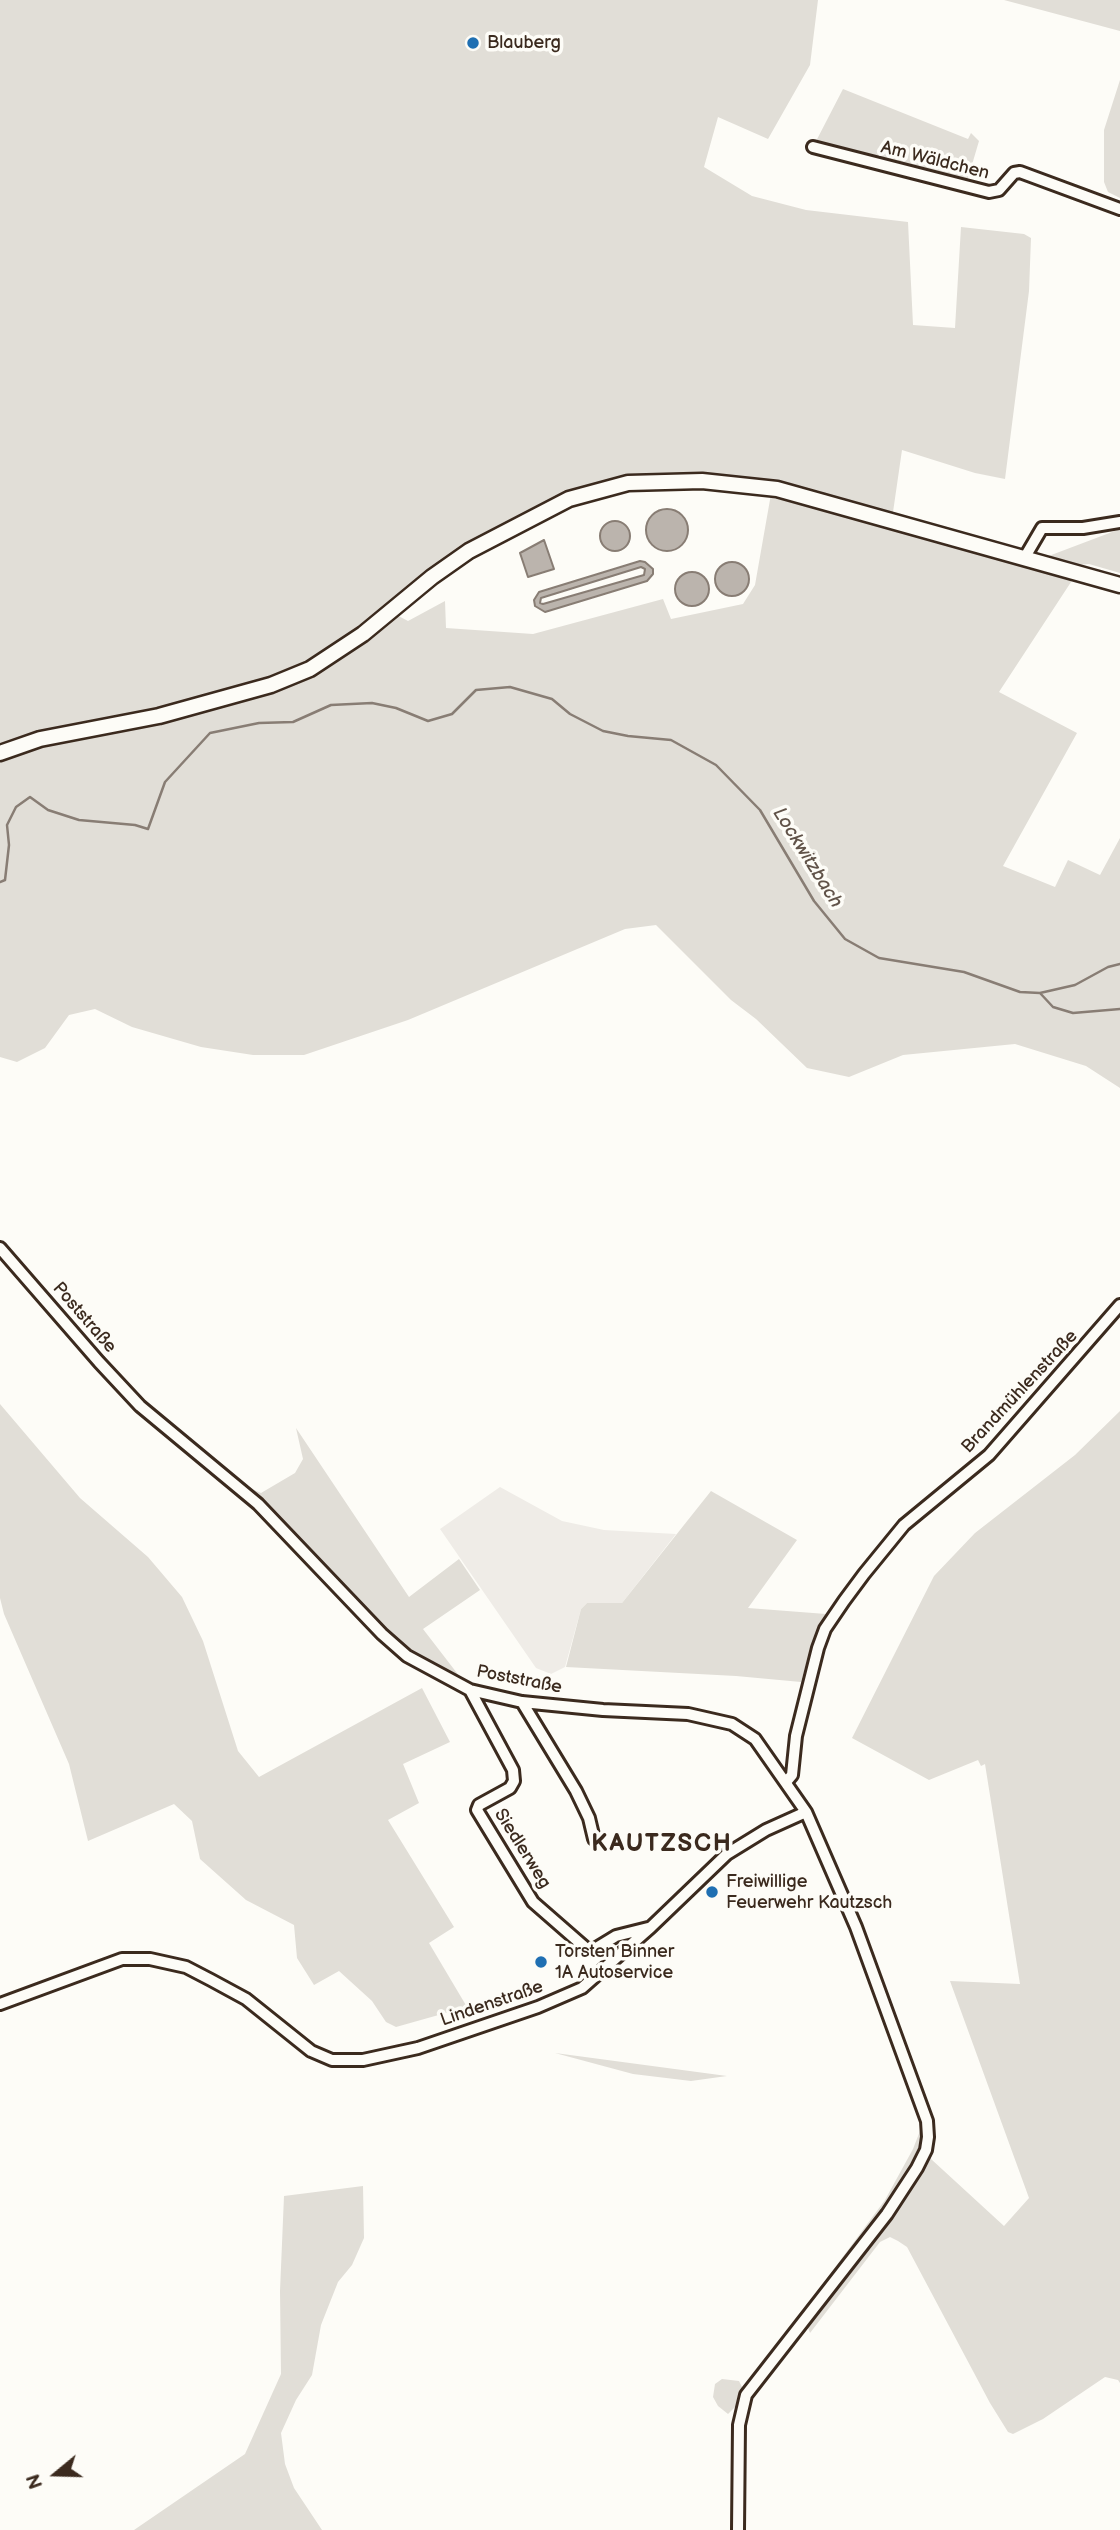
<!DOCTYPE html>
<html>
<head>
<meta charset="utf-8">
<style>
  body { margin:0 }
  #map { position:relative; width:1120px; height:2530px; overflow:hidden; background:#fdfcf7; font-family:"Balsamiq Sans",sans-serif }
  canvas { display:block }
  .north { position:absolute; left:21px; top:2439px; width:70px; height:70px; -webkit-text-stroke:5px #fdfcf7; paint-order:stroke; rotate:251deg; font-size:19px; font-weight:700; line-height:28px; text-align:center; color:#3b2a1e }
  .north::after { content:''; display:block; margin:auto; width:24px; height:32px; background:#3b2a1e; clip-path:polygon(50% 0,100% 100%,50% 72%,0 100%) }
</style>
</head>
<body>
<div id="map">
<canvas width="1120" height="2530"></canvas>
<div class="north">N</div>
</div>
<script>
const context = document.querySelector('canvas').getContext('2d');
context.lineJoin = 'round';
function fill(path, color) {
  context.fillStyle = color;
  context.fill(path, 'evenodd');
}
function toPath(rows) {
  const path = new Path2D();
  for (const r of rows) {
    if (r.length === 3) {
      path.moveTo(r[0] + r[2], r[1]);
      path.arc(r[0], r[1], r[2], 0, 2 * Math.PI);
      continue;
    }
    path.moveTo(r[0], r[1]);
    for (let i = 2; i < r.length; i += 2) path.lineTo(r[i], r[i + 1]);
  }
  return path;
}
function strokePath(path, color, width, dash) {
  context.strokeStyle = color;
  context.lineWidth = width;
  context.lineCap = dash ? 'butt' : 'round';
  context.setLineDash(dash || []);
  context.stroke(path);
}
function drawText(font, color, halo, rows, align = 'center') {
  context.font = font + ' "Balsamiq Sans",sans-serif';
  context.lineWidth = 7;
  context.setLineDash([]);
  context.textBaseline = 'middle';
  context.strokeStyle = halo;
  context.fillStyle = color;
  for (const [text, x, y, turn = 0] of rows) {
    context.save();
    context.translate(x, y);
    context.rotate((+turn || 0) * Math.PI / 180);
    context.textAlign = isNaN(turn) ? turn : align;
    if (halo) context.strokeText(text, 0, 0);
    context.fillText(text, 0, 0);
    context.restore();
  }
}
fill(toPath([
  [500,1487,562,1521,604,1530,676,1534,622,1603,587,1603,581,1609,565,1667,551,1674,536,1668,440,1529]
]), '#efece7');
fill(toPath([
  [0,0,818,0,810,65,768,139,718,117,704,167,752,196,806,210,908,222,913,325,955,328,961,227,1024,234,1031,238,1029,291,1005,479,975,473,902,450,892,519,777,489,755,478,707,473,628,476,566,494,509,521,463,548,389,611,408,621,445,601,446,628,533,634,663,599,671,619,743,604,755,585,771,494,1073,579,999,692,1077,733,1003,866,1055,887,1068,860,1100,875,1120,838,1120,1088,1086,1066,1015,1044,903,1055,849,1077,807,1068,756,1019,731,1000,656,925,625,929,408,1020,304,1055,253,1055,201,1047,132,1027,95,1009,69,1015,45,1048,17,1062,0,1057],
  [1004,0,1120,0,1120,31],
  [1120,80,1120,198,1108,192,1104,182,1104,130],
  [843,89,968,139,971,133,979,141,966,185,813,147],
  [1120,529,1120,573,1089,564,1075,565,1046,557],
  [0,1404,80,1498,148,1557,182,1597,203,1641,238,1751,259,1777,422,1688,450,1742,403,1764,419,1803,388,1820,454,1927,429,1943,467,2007,396,2027,386,2022,372,2001,339,1971,314,1985,297,1958,294,1925,246,1900,200,1859,192,1821,174,1804,88,1841,69,1764,4,1614,0,1598],
  [1120,1411,1120,2383,1118,2380,1105,2377,1043,2419,1013,2434,1008,2432,990,2403,907,2247,898,2241,890,2237,880,2242,810,2333,802,2312,885,2200,913,2149,920,2131,931,2159,1004,2226,1029,2198,950,1981,1020,1984,985,1764,981,1766,978,1760,929,1780,852,1738,934,1576,975,1533,1075,1455],
  [296,1428,409,1597,459,1559,480,1590,423,1629,470,1690,407,1656,227,1478,261,1493,295,1473,303,1459],
  [711,1491,797,1540,748,1608,826,1614,811,1647,801,1682,736,1676,566,1667,581,1609,587,1603,622,1603],
  [555,2053,727,2076,691,2081,633,2074],
  [363,2186,364,2238,352,2265,338,2282,321,2325,312,2375,296,2400,281,2433,285,2464,294,2488,322,2530,134,2530,245,2454,281,2374,280,2291,284,2196],
  [722,2379,739,2381,744,2391,740,2402,728,2414,718,2406,713,2397,715,2384]
]), '#e1ded7');
const water = toPath([
  [667,530,21],
  [615,536,15],
  [544,540,554,569,528,577,520,553,544,540],
  [640,561,645,562,653,569,653,574,647,581,545,612,535,606,534,600,539,592,640,561],
  [641,567,645,569,644,575,543,604,540,603,541,598,641,567],
  [732,579,17],
  [692,589,17]
]);
fill(water, '#bbb4ad');
strokePath(water, '#887d74', 2);
strokePath(toPath([
  [0,882,5,880,9,845,7,825,16,807,30,797,48,810,79,820,135,825,148,829,165,782,210,733,259,723,293,722,331,705,372,703,396,708,428,721,452,714,476,690,510,687,552,699,570,714,603,731,628,736,671,740,716,765,760,810,814,901,845,939,879,958,964,972,1020,992,1040,993,1075,985,1108,967,1120,964],
  [1040,993,1053,1007,1073,1013,1120,1009]
]), '#887d74', 2.5);
const minor = toPath([
  [813,147,989,192,999,190,1014,173,1020,172,1120,209],
  [1025,557,1042,528,1083,528,1120,522],
  [0,1248,99,1362,140,1406,258,1504,382,1634,407,1656,470,1690,522,1702,603,1710,688,1714,732,1724,755,1739,806,1812,856,1927,927,2121,928,2137,926,2150,917,2168,887,2214,746,2395,739,2425,738,2530],
  [470,1690,513,1770,514,1781,510,1788,479,1805,477,1810,533,1902,588,1950,593,1950,616,1936,648,1928],
  [522,1702,576,1791,589,1818,594,1839],
  [786,1782,792,1775,796,1736,818,1648,825,1629,844,1601,864,1574,904,1525,989,1455,1120,1305],
  [0,2004,122,1959,150,1959,186,1967,211,1980,246,1999,311,2051,332,2060,363,2060,418,2048,538,2007,582,1988,651,1927,727,1854,766,1830,806,1812]
]);
const major = toPath([
  [0,753,40,739,159,716,271,685,310,669,363,634,432,577,469,551,569,499,628,483,702,481,777,489,1120,585]
]);
strokePath(minor, '#3b2a1e', 16);
strokePath(major, '#3b2a1e', 19);
strokePath(minor, '#fdfcf7', 10);
strokePath(major, '#fdfcf7', 14);
for (const [x, y, r, color] of [
  [473,43,7,"#1f6fb2"],
  [712,1892,7,"#1f6fb2"],
  [541,1962,7,"#1f6fb2"]
]) {
  const dot = new Path2D();
  dot.arc(x, y, r, 0, 2 * Math.PI);
  context.fillStyle = color;
  context.fill(dot);
  strokePath(dot, '#fdfcf7', 2.5);
}
drawText('18px', '#3b2a1e', '#fdfcf7', [
  ["Blauberg",487,43],
  ["Freiwillige",726,1882],
  ["Feuerwehr Kautzsch",726,1903],
  ["Torsten Binner",555,1952],
  ["1A Autoservice",555,1973]
], 'left');
drawText('18px', '#3b2a1e', '#fdfcf7', [
  ["Am Wäldchen",935,161,14],
  ["Poststraße",84,1318,49],
  ["Brandmühlenstraße",1020,1392,-47],
  ["Poststraße",519,1680,11],
  ["Siedlerweg",522,1849,58],
  ["Lindenstraße",492,2004,-19]
]);
drawText('italic 19px', '#615349', '#fdfcf7', [
  ["Lockwitzbach",807,858,58]
]);
context.letterSpacing = '2px';
drawText('bold 24px', '#3b2a1e', '#fdfcf7', [
  ["KAUTZSCH",662,1845]
]);
context.letterSpacing = '0px';
</script>
</body>
</html>
